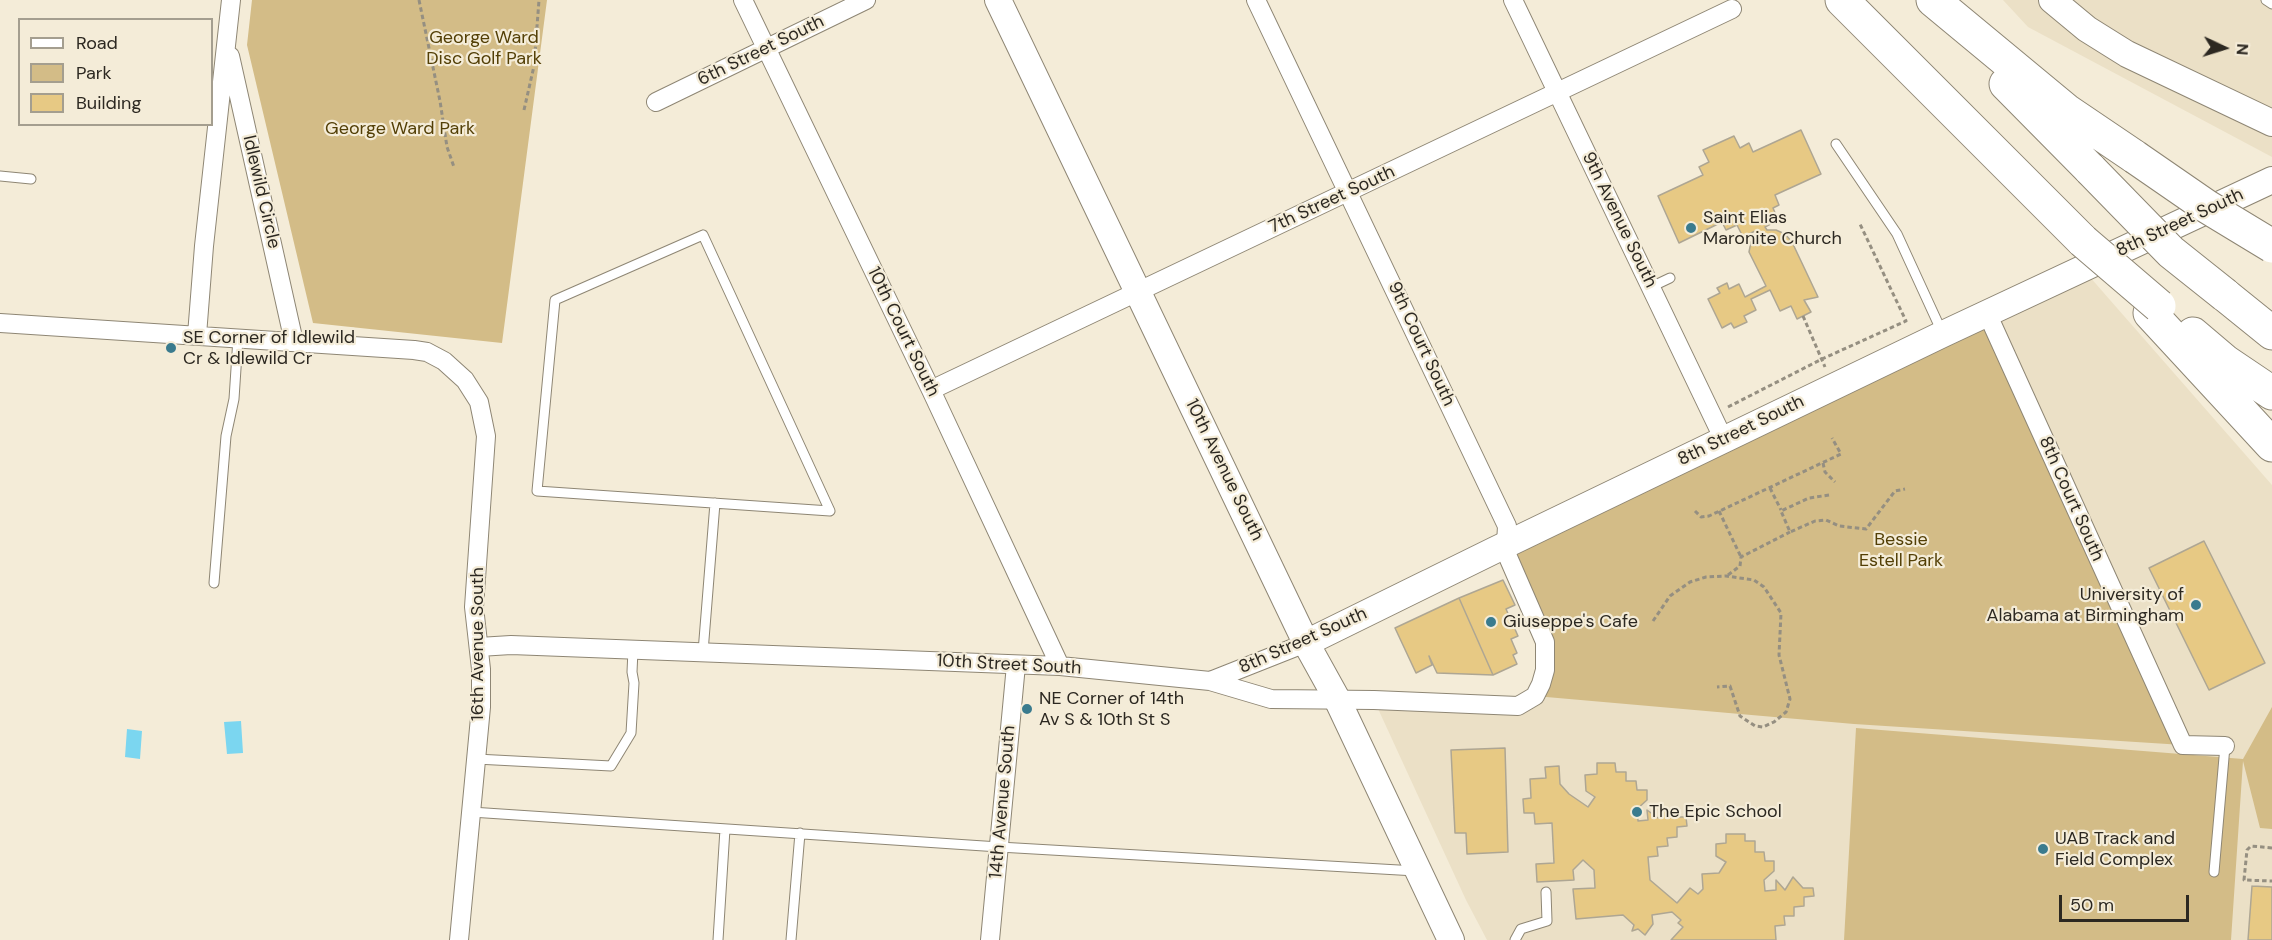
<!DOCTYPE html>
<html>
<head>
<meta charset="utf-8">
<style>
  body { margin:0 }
  #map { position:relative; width:2272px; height:940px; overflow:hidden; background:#f4ecd8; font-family:"DM Sans",sans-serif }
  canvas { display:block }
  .legend { position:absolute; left:18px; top:18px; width:195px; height:108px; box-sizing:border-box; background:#f4ecd8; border:2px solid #a49e8f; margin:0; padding:8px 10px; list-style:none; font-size:18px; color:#2c2821 }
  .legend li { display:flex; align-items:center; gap:12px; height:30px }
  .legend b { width:30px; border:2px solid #a49e8f }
  .north { position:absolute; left:2194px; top:18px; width:60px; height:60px; -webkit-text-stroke:4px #f4ecd8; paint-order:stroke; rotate:94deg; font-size:16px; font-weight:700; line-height:24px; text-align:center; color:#2c2821 }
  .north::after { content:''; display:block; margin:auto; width:21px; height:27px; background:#2c2821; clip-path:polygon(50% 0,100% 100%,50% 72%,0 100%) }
  .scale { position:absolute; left:2059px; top:895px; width:130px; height:27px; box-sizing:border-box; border:3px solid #2c2821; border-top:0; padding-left:8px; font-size:18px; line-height:21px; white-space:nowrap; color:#2c2821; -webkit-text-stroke:4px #f4ecd8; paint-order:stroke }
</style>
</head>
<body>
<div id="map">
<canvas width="2272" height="940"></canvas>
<ul class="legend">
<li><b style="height:8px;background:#fff"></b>Road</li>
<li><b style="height:16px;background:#d3bc87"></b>Park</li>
<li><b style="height:16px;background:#e7c984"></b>Building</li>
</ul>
<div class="north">N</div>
<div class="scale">50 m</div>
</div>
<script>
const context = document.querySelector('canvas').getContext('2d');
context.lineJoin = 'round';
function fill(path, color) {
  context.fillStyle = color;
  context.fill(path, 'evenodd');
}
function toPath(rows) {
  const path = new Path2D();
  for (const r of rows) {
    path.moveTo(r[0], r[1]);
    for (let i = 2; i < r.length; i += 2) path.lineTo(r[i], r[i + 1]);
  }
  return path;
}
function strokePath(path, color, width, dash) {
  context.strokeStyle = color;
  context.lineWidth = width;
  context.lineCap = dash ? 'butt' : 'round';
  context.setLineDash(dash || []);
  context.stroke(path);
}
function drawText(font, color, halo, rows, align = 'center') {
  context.font = font + ' "DM Sans",sans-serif';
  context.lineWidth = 4.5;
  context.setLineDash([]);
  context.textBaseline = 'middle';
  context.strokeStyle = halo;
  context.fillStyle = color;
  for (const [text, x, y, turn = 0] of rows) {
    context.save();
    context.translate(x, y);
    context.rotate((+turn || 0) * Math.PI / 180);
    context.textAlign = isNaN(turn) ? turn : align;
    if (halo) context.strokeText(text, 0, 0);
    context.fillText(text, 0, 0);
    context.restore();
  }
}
fill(toPath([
  [2003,0,2272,0,2272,157,2028,27],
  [2082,268,2272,485,2272,940,1487,940,1466,900,1374,700,1518,706,1987,313]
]), '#ebe0c6');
fill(toPath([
  [252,0,547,0,502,343,313,323,247,45],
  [1987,313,2183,745,1854,724,1535,696,1545,670,1506,544],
  [2272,707,2272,829,2260,828,2243,761,2231,940,1844,940,1856,728,2243,759]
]), '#d3bc87');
fill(toPath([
  [241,721,243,753,227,754,224,722],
  [127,729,142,731,140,759,125,757]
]), '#7bd6f0');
const building = toPath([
  [1801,130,1821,174,1775,195,1779,205,1773,208,1778,220,1765,227,1767,230,1776,230,1785,234,1792,242,1818,297,1804,300,1811,312,1797,319,1791,306,1780,311,1770,290,1751,299,1756,310,1744,316,1747,322,1734,328,1731,323,1722,328,1708,299,1720,293,1717,288,1727,283,1729,289,1739,284,1745,297,1766,286,1749,252,1751,242,1757,235,1755,231,1743,237,1737,225,1726,230,1722,222,1679,243,1658,196,1703,175,1699,167,1709,162,1703,150,1734,136,1740,148,1749,143,1753,152,1801,130],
  [2204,541,2265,663,2209,690,2149,568,2204,541],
  [1503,580,1515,605,1506,609,1518,636,1511,639,1517,653,1513,655,1517,664,1493,675,1459,598,1503,580],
  [1459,598,1493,675,1437,673,1429,656,1432,665,1416,673,1395,628,1459,598],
  [1505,748,1508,852,1467,854,1466,833,1455,833,1451,750,1505,748],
  [1597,763,1615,763,1616,772,1626,772,1626,781,1636,781,1637,790,1647,790,1647,800,1637,809,1638,821,1648,820,1647,810,1658,818,1666,808,1677,817,1686,817,1687,826,1677,827,1677,837,1667,838,1668,846,1657,847,1658,856,1648,857,1650,880,1677,903,1690,888,1698,894,1703,889,1702,874,1719,873,1726,862,1716,856,1716,844,1726,843,1726,834,1745,834,1745,841,1755,841,1755,852,1764,852,1765,861,1774,861,1774,871,1764,880,1765,891,1776,890,1776,880,1785,890,1793,877,1803,888,1813,888,1814,896,1804,897,1804,906,1794,907,1794,916,1784,916,1785,925,1775,926,1776,940,1671,940,1683,927,1678,923,1681,920,1672,912,1652,915,1653,924,1645,935,1638,929,1632,931,1634,925,1623,915,1576,919,1573,889,1595,888,1594,870,1583,860,1573,870,1574,880,1537,882,1536,864,1554,863,1552,823,1535,824,1534,813,1524,813,1523,799,1531,798,1530,779,1546,778,1545,767,1559,766,1560,784,1569,794,1588,807,1595,797,1586,791,1585,775,1597,774,1597,763],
  [2252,886,2272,887,2272,940,2248,940,2252,886]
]);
fill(building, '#e7c984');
strokePath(building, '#aea693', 1.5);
const lane = toPath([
  [2266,0,2272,4],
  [1836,144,1897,234,1942,332],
  [0,176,31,179],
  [703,235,830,511,537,491,555,300,703,235],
  [1651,287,1670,278],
  [214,583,226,436,234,399,238,338],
  [703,652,715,503],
  [476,759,611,766,631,733,634,683,632,672,633,650],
  [471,812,999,847,1416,871],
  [2214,872,2225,746],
  [718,940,725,829],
  [791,940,800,833],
  [1515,940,1521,929,1547,921,1546,892]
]);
const street = toPath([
  [743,0,931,390,1060,666],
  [1513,0,1724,440],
  [230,56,294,342],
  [656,102,866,0],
  [1987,313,2183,745,2225,746],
  [0,323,414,350,427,352,444,361,465,380,479,402,486,436,474,607,481,669,481,707,459,940],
  [197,335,204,246,231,0],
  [931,390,1732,9],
  [479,647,511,645,1060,666,1210,681,1271,699,1374,700,1518,706,1535,696,1541,684,1545,670,1545,642,1508,557,1506,544,1507,526,1256,0],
  [1210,681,1306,643],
  [990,940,1016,665]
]);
const secondary = toPath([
  [998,0,1306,643,1337,699,1451,940],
  [2052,0,2087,29,2127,54,2272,123],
  [1306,643,1495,550,1943,334,2272,180]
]);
const highway = toPath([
  [1842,0,2083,241],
  [1933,0,2067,111,2135,157],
  [2006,84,2091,170],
  [2225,295,2272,333],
  [2150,313,2272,445],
  [2193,334,2226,362,2272,393]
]);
strokePath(lane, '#8e8674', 11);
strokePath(street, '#8e8674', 20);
strokePath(secondary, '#8e8674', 28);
strokePath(highway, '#8e8674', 35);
strokePath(toPath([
  [419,0,440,101,447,147,454,167],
  [524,110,534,66,539,0],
  [1803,316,1825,367],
  [1728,407,1822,359,1906,321,1860,224],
  [1823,463,1825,472,1835,482],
  [1770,488,1781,510],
  [1829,495,1809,498,1781,511,1790,532,1815,521,1826,520,1839,526,1866,529,1895,491,1905,489],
  [1695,511,1701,517,1709,516,1841,454,1832,438],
  [1719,511,1741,557],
  [1728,575,1740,566,1741,557,1790,532],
  [1653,621,1670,596,1690,582,1706,577,1726,576,1754,580,1764,587,1781,613,1779,655,1790,699,1786,712,1774,722,1763,727,1755,726,1740,716,1730,686,1717,687],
  [2272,848,2251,846,2247,850,2244,880,2272,881]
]), '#958f81', 3, [4.5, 3]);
strokePath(lane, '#fff', 9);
strokePath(street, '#fff', 18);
strokePath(secondary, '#fff', 26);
strokePath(highway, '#fff', 33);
const highwayBridge = toPath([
  [2135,157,2206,206,2272,246],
  [2091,170,2171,252,2225,295],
  [2083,241,2159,306]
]);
strokePath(highwayBridge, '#8e8674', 35, []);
strokePath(highwayBridge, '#fff', 33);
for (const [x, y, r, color] of [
  [1691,228,6,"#3a7b8e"],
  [171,348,6,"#3a7b8e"],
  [2196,605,6,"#3a7b8e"],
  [1491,622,6,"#3a7b8e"],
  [1027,709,6,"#3a7b8e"],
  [1637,812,6,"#3a7b8e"],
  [2043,849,6,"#3a7b8e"]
]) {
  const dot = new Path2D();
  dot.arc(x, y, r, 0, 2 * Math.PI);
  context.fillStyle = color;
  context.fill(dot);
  strokePath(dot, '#f4ecd8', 2);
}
drawText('18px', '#533f06', '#f4ecd8', [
  ["George Ward",484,38],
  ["Disc Golf Park",484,59],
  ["George Ward Park",400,129],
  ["Bessie",1901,540],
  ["Estell Park",1901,561]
]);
drawText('18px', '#2c2821', '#f4ecd8', [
  ["6th Street South",761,51,-26],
  ["Idlewild Circle",261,192,77],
  ["7th Street South",1332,200,-25],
  ["9th Avenue South",1619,220,64],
  ["8th Street South",2180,223,-25],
  ["10th Court South",903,332,64],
  ["9th Court South",1421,344,65],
  ["8th Street South",1741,431,-26],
  ["10th Avenue South",1224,470,64],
  ["8th Court South",2071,499,66],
  ["8th Street South",1303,641,-24],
  ["16th Avenue South",478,644,-90],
  ["10th Street South",1009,665,3],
  ["14th Avenue South",1003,802,-85]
]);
drawText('18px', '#2c2821', '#f4ecd8', [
  ["Saint Elias",1703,218],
  ["Maronite Church",1703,239],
  ["SE Corner of Idlewild",183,338],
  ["Cr & Idlewild Cr",183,359],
  ["University of",2184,595,"right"],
  ["Alabama at Birmingham",2184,616,"right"],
  ["Giuseppe's Cafe",1503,622],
  ["NE Corner of 14th",1039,699],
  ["Av S & 10th St S",1039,720],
  ["The Epic School",1649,812],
  ["UAB Track and",2055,839],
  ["Field Complex",2055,860]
], 'left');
</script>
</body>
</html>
